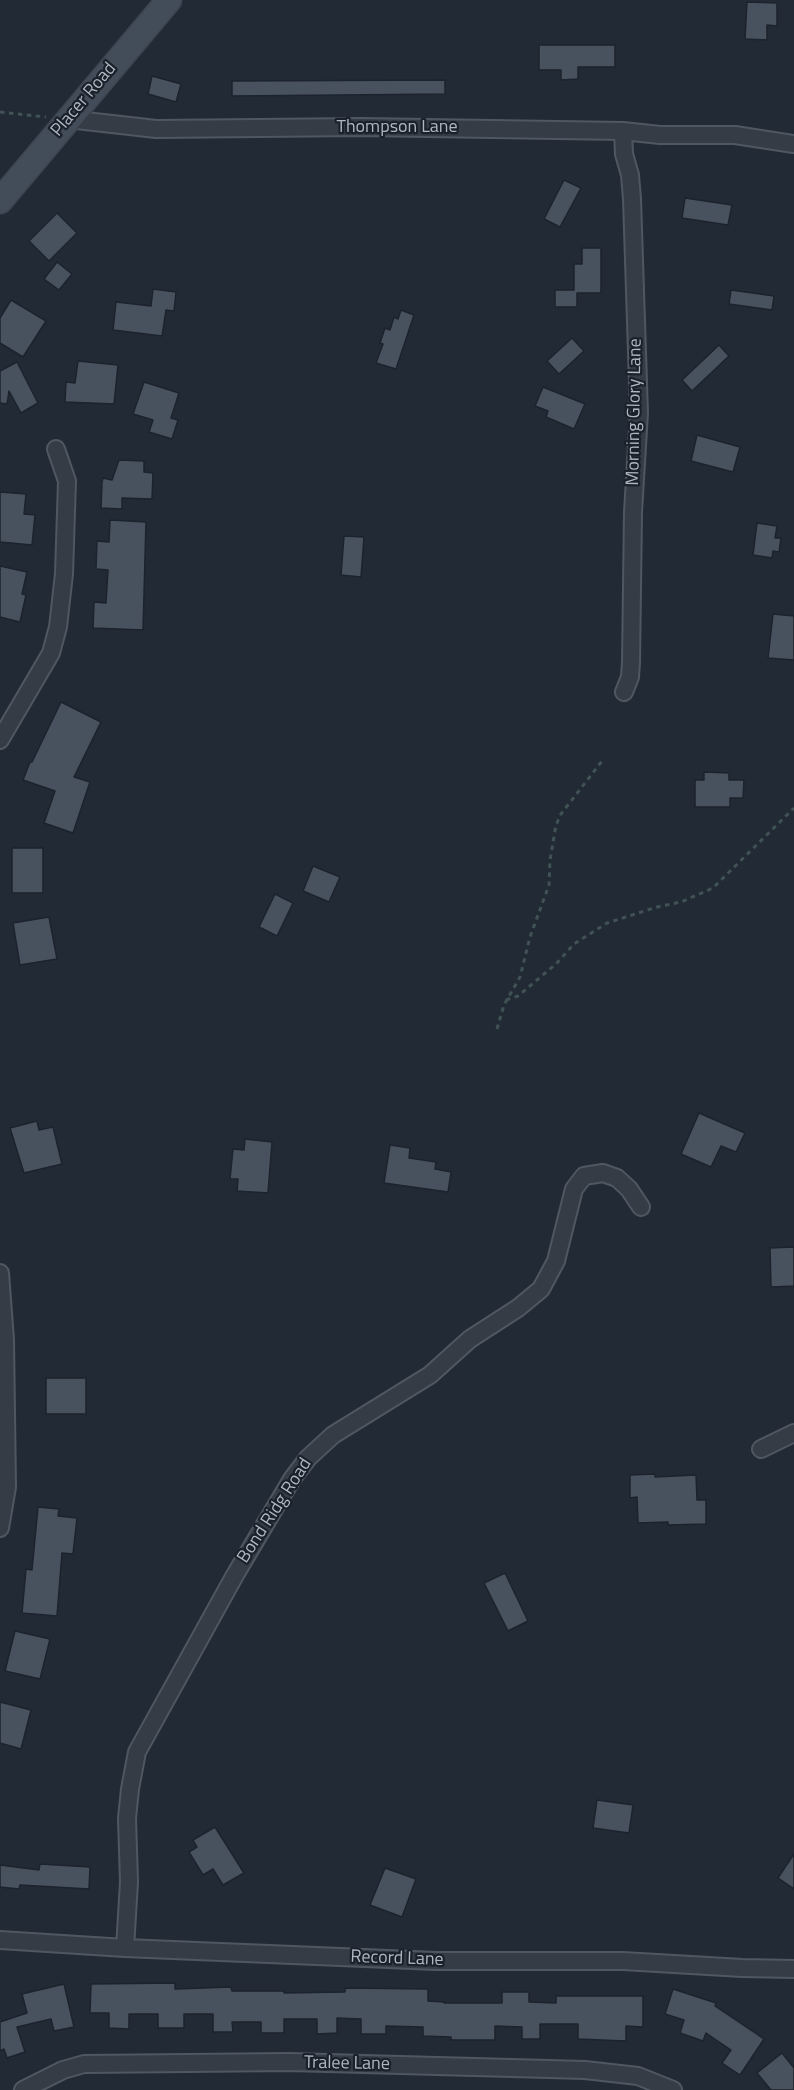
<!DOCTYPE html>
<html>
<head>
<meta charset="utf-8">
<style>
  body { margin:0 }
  canvas { display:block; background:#212a35 }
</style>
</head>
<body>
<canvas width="794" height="2090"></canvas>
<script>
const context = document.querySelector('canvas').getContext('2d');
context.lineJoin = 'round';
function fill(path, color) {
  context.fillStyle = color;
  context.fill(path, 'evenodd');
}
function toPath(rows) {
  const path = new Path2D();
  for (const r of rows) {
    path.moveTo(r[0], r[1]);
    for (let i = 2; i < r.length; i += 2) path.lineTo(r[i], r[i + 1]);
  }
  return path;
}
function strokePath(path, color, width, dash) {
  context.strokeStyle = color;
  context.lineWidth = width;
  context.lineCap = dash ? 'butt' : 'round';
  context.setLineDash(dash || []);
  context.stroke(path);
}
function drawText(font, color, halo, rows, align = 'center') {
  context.font = font + ' "Titillium Web",sans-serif';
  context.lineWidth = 4.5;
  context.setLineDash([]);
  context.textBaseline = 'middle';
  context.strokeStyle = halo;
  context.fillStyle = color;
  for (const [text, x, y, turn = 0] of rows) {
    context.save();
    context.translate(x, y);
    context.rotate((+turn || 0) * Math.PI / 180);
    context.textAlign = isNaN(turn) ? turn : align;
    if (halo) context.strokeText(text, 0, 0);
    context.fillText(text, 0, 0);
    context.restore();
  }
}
const building = toPath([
  [747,2,777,3,777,26,767,25,767,40,745,39,747,2],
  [539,45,615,45,615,67,578,67,578,79,561,80,561,70,539,70,539,45],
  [152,76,181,84,176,102,148,94,152,76],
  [445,80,445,94,232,96,232,81,445,80],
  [564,180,581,188,560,227,544,219,564,180],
  [685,198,732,205,728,225,682,218,685,198],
  [57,213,77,233,49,261,29,241,57,213],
  [582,248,601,248,601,293,577,293,577,307,555,307,555,290,574,290,574,264,582,264,582,248],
  [57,262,72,274,59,290,44,279,57,262],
  [153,289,176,292,174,311,166,310,162,336,113,330,116,302,151,306,153,289],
  [731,290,774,296,772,310,729,304,731,290],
  [11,300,46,321,23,357,0,343,0,318,11,300],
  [401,310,414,315,396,369,376,363,383,344,380,343,385,328,390,330,394,317,398,319,401,310],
  [572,338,584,351,559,374,547,361,572,338],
  [719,345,729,356,692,391,682,380,719,345],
  [78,361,118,365,114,404,65,402,66,382,75,383,78,361],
  [17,362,38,403,21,413,9,391,7,404,0,403,0,371,17,362],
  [144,382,179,393,171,418,178,420,172,439,149,432,153,420,133,414,144,382],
  [543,387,585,404,574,429,546,417,548,411,535,406,543,387],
  [697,435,740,447,733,472,691,461,697,435],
  [119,460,144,461,144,472,153,473,152,499,122,498,122,509,101,508,102,482,103,478,112,480,119,460],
  [0,492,26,494,24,514,35,515,32,545,0,542,0,492],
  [110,520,146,522,143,630,93,628,94,602,106,603,108,570,96,569,97,541,109,542,110,520],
  [757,523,777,526,775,538,781,538,779,552,773,551,772,558,753,555,757,523],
  [344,536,364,537,361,577,341,575,344,536],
  [0,566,27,572,22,594,26,595,20,622,0,617,0,566],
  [773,614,794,616,794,660,768,658,773,614],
  [61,702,101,722,74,777,90,782,73,833,44,823,55,791,23,780,30,762,32,762,61,702],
  [704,772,729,773,729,780,744,780,743,798,730,798,730,807,695,807,695,780,704,780,704,772],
  [12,848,43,848,43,893,12,893,12,848],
  [313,866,340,877,329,902,303,891,313,866],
  [275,894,293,903,277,936,259,927,275,894],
  [49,917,57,959,20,965,13,923,49,917],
  [699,1113,745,1133,736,1152,721,1146,711,1167,681,1154,699,1113],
  [37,1121,39,1130,53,1127,62,1164,24,1173,10,1128,37,1121],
  [245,1139,272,1142,268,1193,237,1191,238,1179,230,1179,233,1149,244,1150,245,1139],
  [390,1145,410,1148,409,1158,436,1162,435,1169,451,1172,448,1192,384,1183,390,1145],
  [794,1247,794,1286,771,1287,770,1248,794,1247],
  [46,1378,86,1378,86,1414,46,1414,46,1378],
  [655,1474,655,1477,696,1475,697,1500,706,1500,706,1524,668,1525,668,1522,638,1523,637,1497,630,1498,630,1475,655,1474],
  [38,1507,59,1509,58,1516,77,1518,73,1554,62,1553,57,1616,22,1613,26,1569,32,1570,38,1507],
  [505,1573,528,1621,508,1631,484,1583,505,1573],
  [15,1631,50,1639,40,1679,5,1671,15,1631],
  [0,1702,31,1710,21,1749,0,1743,0,1702],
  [597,1800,633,1805,629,1833,593,1828,597,1800],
  [215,1827,244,1873,223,1885,213,1869,203,1875,189,1852,197,1847,193,1840,215,1827],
  [794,1854,794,1889,778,1878,794,1854],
  [40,1864,90,1867,89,1889,20,1885,19,1889,0,1887,0,1865,39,1870,40,1864],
  [385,1868,416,1879,402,1917,370,1905,385,1868],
  [175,1983,175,1989,231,1987,232,1991,284,1991,284,1993,345,1992,345,1988,428,1989,428,2001,444,2002,444,2003,502,2003,502,1992,529,1992,529,2002,556,2003,556,1996,643,1996,643,2027,626,2026,626,2041,578,2039,578,2024,540,2024,540,2039,522,2039,522,2027,495,2026,495,2040,451,2040,451,2037,423,2036,423,2027,386,2026,386,2034,361,2034,361,2019,337,2018,337,2033,317,2034,317,2019,284,2019,284,2033,261,2033,261,2022,232,2022,233,2032,213,2032,213,2014,184,2014,184,2028,158,2028,158,2014,129,2014,129,2029,109,2028,109,2013,90,2013,91,1984,175,1983],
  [64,1984,74,2027,54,2031,51,2019,17,2027,25,2052,7,2058,4,2049,0,2051,0,2022,27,2013,22,1994,64,1984],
  [673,1989,716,2003,715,2006,764,2039,740,2075,722,2063,731,2050,706,2033,703,2041,680,2033,684,2020,665,2014,673,1989],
  [782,2053,794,2068,794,2090,771,2090,757,2073,782,2053]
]);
fill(building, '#48525f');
strokePath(building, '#1c232d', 1.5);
const minor = toPath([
  [68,119,156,129,361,127,623,131,660,135,735,135,794,144],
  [623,131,624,154,630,175,632,199,639,413,633,512,631,662,630,677,624,692],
  [0,740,51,653,58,627,64,574,67,481,56,449],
  [0,1273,5,1340,7,1487,0,1528],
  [761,1449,794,1433],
  [0,1940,125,1948,436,1961,623,1961,742,1968,794,1969],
  [125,1948,129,1882,127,1818,130,1789,137,1752,235,1575,292,1479,308,1458,333,1435,430,1375,470,1339,518,1308,541,1289,556,1261,574,1189,584,1176,603,1173,617,1178,629,1189,641,1207],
  [23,2090,63,2070,84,2064,290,2062,585,2070,638,2076,673,2090]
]);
const secondary = toPath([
  [0,201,169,0]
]);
strokePath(minor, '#4f5761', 20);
strokePath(secondary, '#3e4550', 27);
strokePath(toPath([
  [0,112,46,117],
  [506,1000,518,996,556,964,574,944,607,923,657,907,681,902,713,888,794,808],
  [497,1029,504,1005,520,977,530,937,549,885,550,860,556,825,561,814,602,761]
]), '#415254', 3, [4.5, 4.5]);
strokePath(minor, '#353c46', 16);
strokePath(secondary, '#434c59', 24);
drawText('18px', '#afb7c3', '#1a212a', [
  ["Placer Road",84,100,-50],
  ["Thompson Lane",397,128],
  ["Morning Glory Lane",635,412,-89],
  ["Bond Ridg Road",275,1511,-57],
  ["Record Lane",397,1959,2],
  ["Tralee Lane",347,2064,1]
]);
</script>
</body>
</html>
